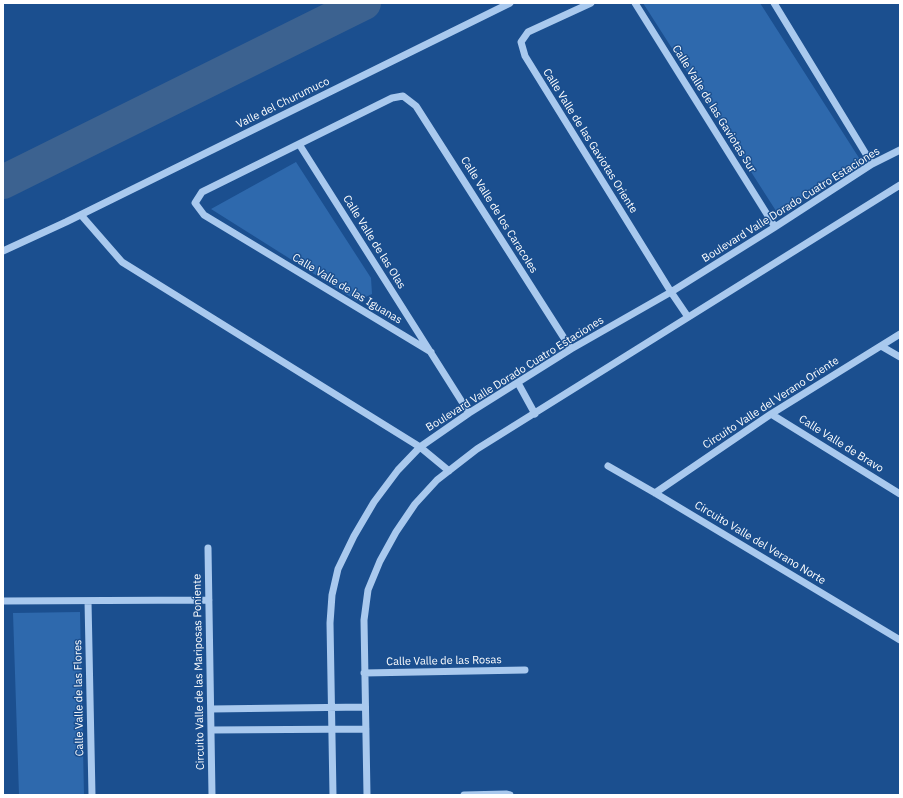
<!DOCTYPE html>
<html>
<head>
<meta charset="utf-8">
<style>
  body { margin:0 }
  #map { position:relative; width:903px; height:798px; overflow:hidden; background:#1b4f8f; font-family:"IBM Plex Sans",sans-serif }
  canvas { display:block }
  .frame { position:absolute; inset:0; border:4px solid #fff; pointer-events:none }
</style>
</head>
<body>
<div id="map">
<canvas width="903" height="798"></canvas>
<div class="frame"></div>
</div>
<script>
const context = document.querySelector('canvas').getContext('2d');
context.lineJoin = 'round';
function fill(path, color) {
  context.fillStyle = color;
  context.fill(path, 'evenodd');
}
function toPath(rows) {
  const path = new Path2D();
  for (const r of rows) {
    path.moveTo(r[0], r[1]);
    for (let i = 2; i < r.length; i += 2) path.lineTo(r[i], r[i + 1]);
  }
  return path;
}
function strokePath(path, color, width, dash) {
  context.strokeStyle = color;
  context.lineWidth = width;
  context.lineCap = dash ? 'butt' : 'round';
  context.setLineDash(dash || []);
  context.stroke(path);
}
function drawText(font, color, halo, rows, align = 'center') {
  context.font = font + ' "IBM Plex Sans",sans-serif';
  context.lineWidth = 3;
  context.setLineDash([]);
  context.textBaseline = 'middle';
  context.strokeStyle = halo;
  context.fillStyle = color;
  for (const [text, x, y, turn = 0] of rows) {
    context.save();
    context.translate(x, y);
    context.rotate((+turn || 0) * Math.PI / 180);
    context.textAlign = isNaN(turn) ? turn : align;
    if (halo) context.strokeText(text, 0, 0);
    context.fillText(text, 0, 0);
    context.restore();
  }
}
fill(toPath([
  [643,3,760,3,861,161,778,214],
  [296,162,371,278,372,294,357,301,211,209],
  [80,612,84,795,19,795,13,613]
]), '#2e69ad');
strokePath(toPath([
  [3,182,364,3]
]), '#3c6290', 34);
strokePath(toPath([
  [591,3,528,32,521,42,525,56,671,292,688,317],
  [635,3,775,227],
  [774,3,872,164],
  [299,144,469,413],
  [81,215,122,262,420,447,449,471],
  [3,251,66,222,510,3],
  [881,346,900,357],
  [431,352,204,215,195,203,202,192,392,98,403,96,416,106,571,349],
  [518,383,535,414],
  [771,414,900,494],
  [608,466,655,493,900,640],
  [655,493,771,414,900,334],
  [208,548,212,795],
  [3,601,209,600],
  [88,601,92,795],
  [364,673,525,670],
  [211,709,365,707],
  [211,730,366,729],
  [333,795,330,623,332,595,338,569,354,536,374,502,398,470,420,447,469,413,571,349,671,292,775,227,872,164,900,150],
  [367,795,364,620,368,590,380,561,396,532,415,504,437,480,477,449,900,185],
  [464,795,506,794,510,795]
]), '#a9c9ee', 7);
drawText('11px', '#fff', '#1b4f8f', [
  ["Valle del Churumuco",283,103,-26],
  ["Calle Valle de las Gaviotas Sur",714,109,58],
  ["Calle Valle de las Gaviotas Oriente",590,141,58],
  ["Boulevard Valle Dorado Cuatro Estaciones",791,205,-32],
  ["Calle Valle de los Caracoles",499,215,58],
  ["Calle Valle de las Olas",374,242,58],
  ["Calle Valle de las Iguanas",347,289,31],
  ["Boulevard Valle Dorado Cuatro Estaciones",515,374,-32],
  ["Circuito Valle del Verano Oriente",771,403,-33],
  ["Calle Valle de Bravo",841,444,32],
  ["Circuito Valle del Verano Norte",760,543,31],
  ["Calle Valle de las Rosas",444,661,-1],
  ["Circuito Valle de las Mariposas Poniente",199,672,-91],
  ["Calle Valle de las Flores",79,698,-91]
]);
</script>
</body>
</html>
